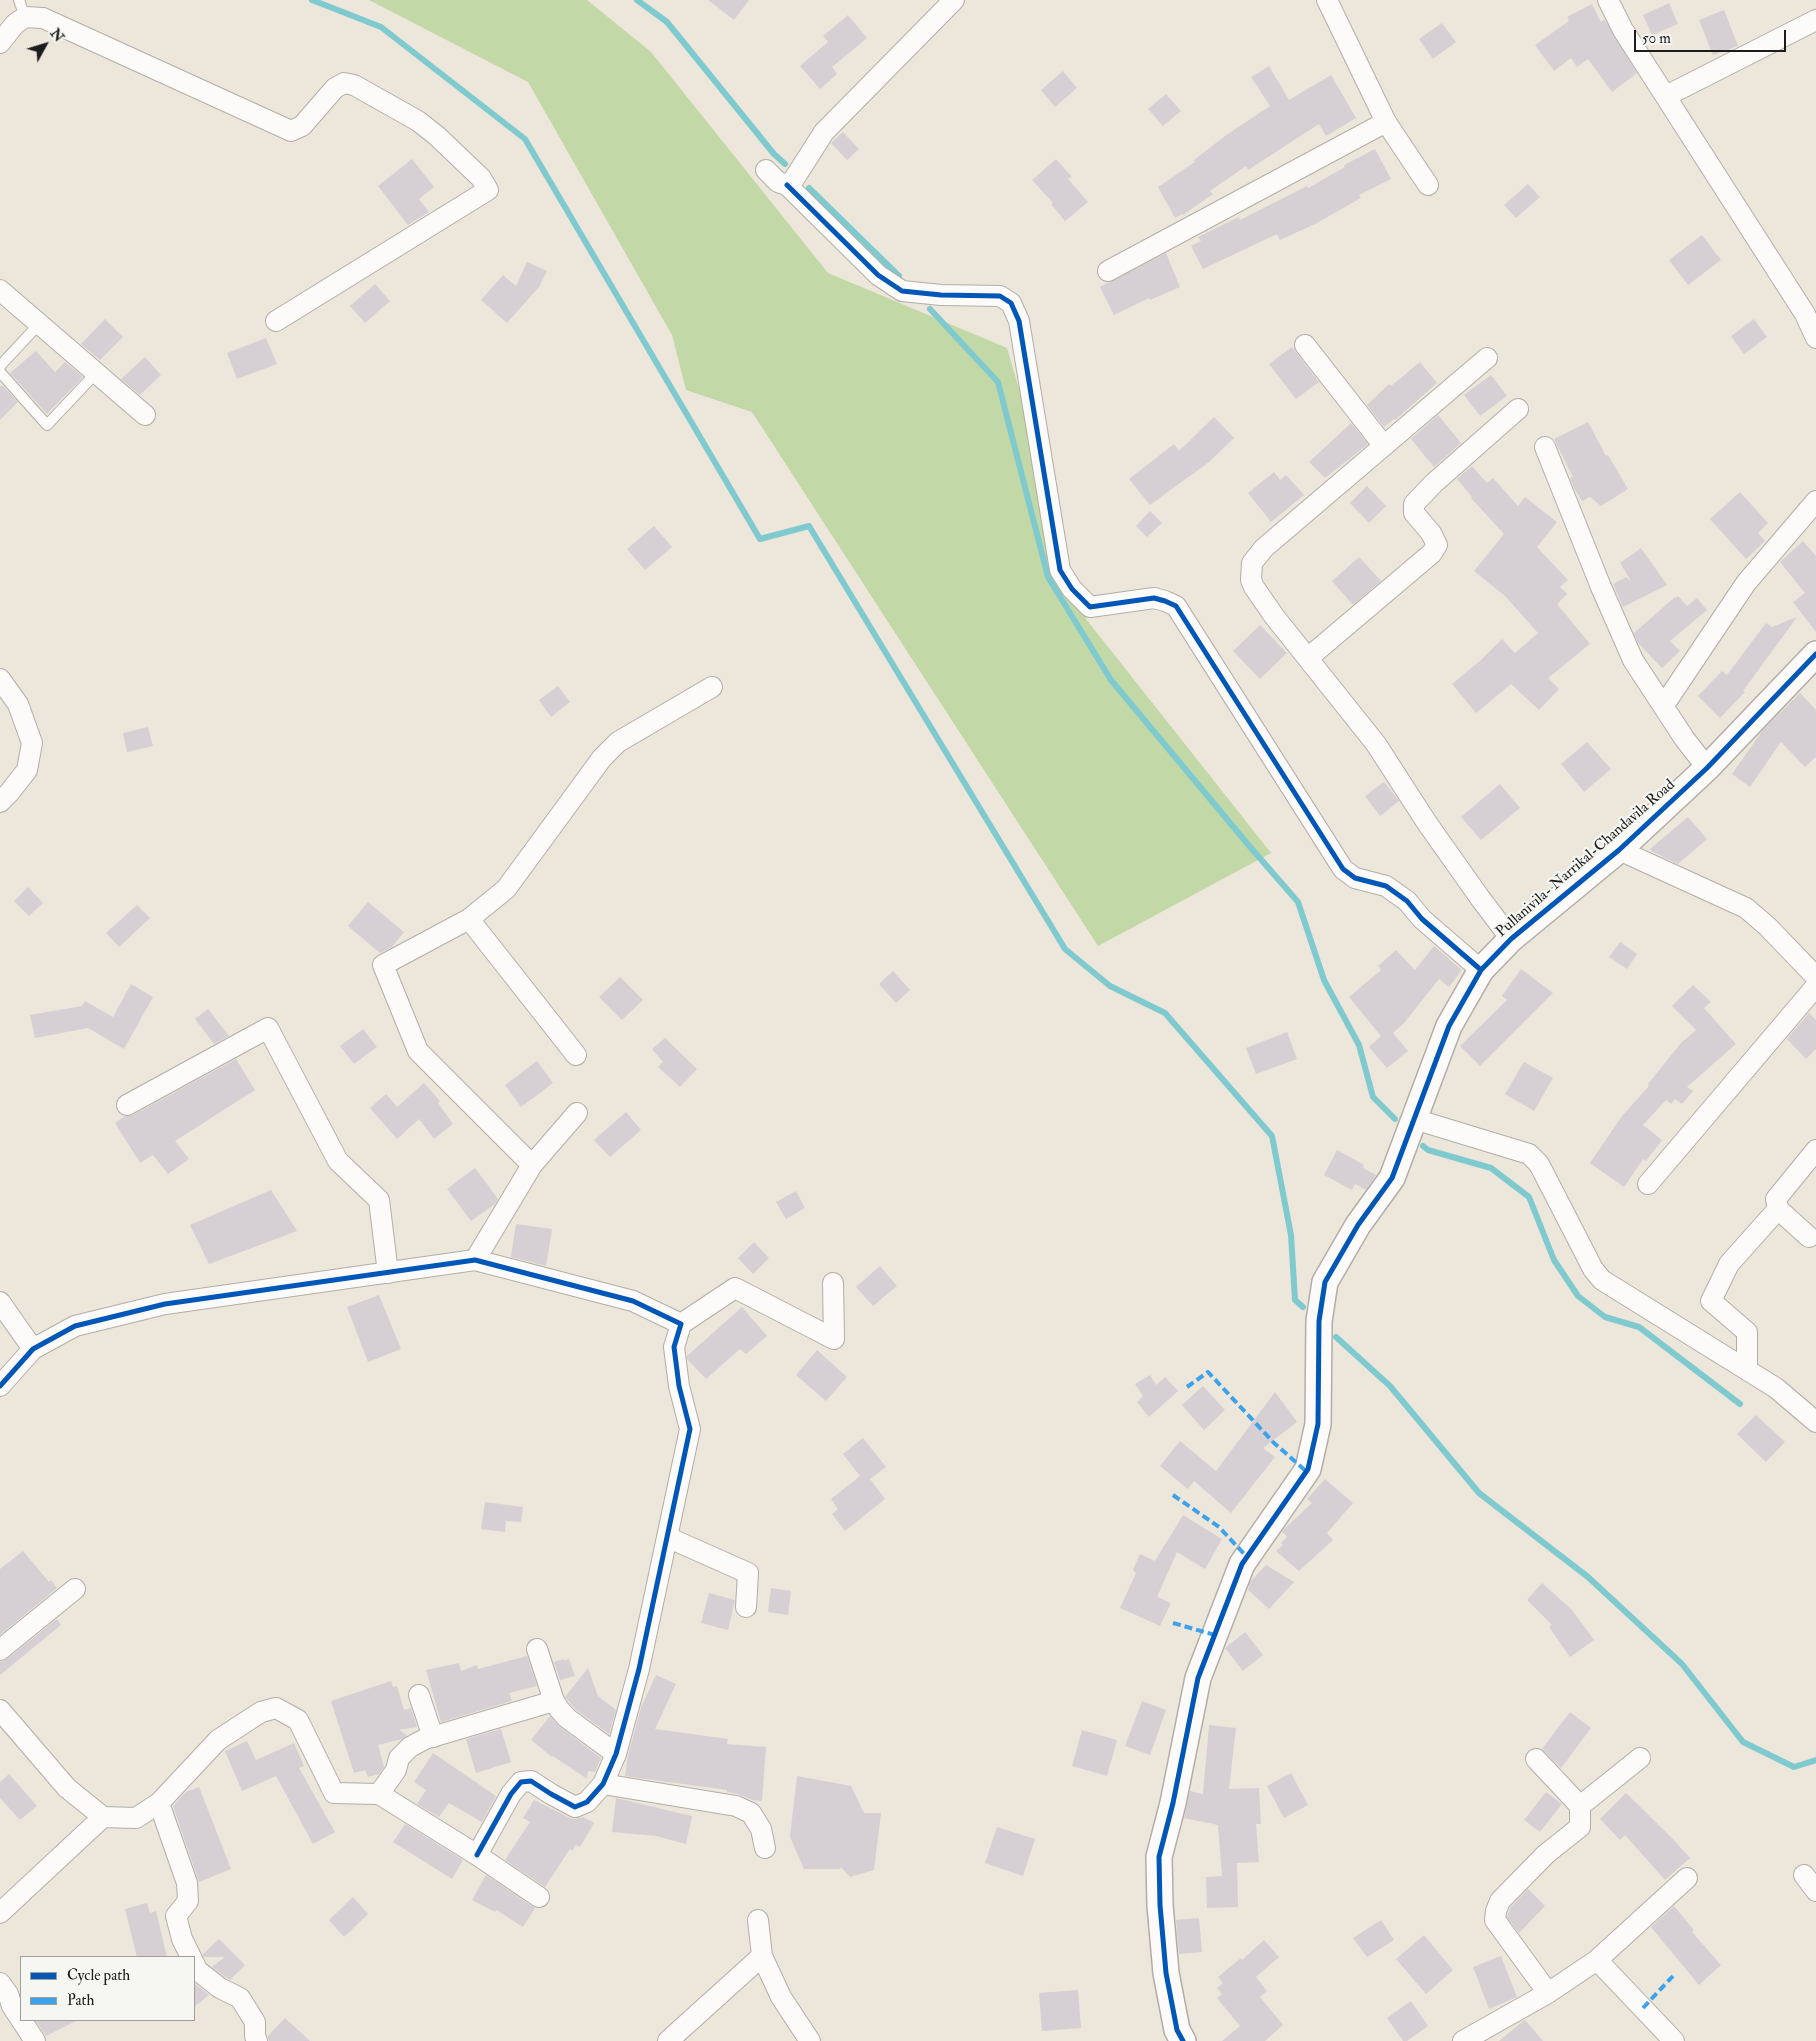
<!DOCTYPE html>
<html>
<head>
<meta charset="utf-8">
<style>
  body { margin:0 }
  #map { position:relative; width:1816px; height:2041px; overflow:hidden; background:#ece6db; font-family:"IM FELL Double Pica",serif }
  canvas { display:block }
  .legend { position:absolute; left:20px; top:1956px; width:175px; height:65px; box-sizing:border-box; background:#f6f6f2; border:1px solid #9f9f9c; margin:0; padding:6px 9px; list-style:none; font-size:15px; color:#1c1c1c }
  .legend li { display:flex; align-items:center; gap:10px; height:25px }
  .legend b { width:25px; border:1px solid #9f9f9c }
  .north { position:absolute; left:20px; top:20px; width:50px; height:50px; -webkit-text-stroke:4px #f6f6f2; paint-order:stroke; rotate:51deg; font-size:14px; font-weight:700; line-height:20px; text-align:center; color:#1c1c1c }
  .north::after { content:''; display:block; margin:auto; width:18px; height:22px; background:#1c1c1c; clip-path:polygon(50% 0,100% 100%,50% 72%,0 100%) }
  .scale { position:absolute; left:1634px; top:30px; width:152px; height:22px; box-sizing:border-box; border:2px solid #1c1c1c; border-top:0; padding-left:6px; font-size:15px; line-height:18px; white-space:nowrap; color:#1c1c1c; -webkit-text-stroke:4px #f6f6f2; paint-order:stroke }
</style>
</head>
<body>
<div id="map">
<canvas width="1816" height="2041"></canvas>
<ul class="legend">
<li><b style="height:6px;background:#0057b8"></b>Cycle path</li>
<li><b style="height:6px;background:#3da2ea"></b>Path</li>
</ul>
<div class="north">N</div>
<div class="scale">50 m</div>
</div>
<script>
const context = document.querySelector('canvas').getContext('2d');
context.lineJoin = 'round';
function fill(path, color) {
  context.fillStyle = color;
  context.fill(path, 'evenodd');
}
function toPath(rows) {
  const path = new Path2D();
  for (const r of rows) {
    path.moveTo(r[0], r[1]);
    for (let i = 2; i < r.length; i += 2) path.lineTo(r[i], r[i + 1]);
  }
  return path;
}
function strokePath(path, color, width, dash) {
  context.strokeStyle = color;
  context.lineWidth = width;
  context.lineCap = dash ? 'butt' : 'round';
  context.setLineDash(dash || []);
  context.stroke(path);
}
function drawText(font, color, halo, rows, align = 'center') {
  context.font = font + ' "IM FELL Double Pica",serif';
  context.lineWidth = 4.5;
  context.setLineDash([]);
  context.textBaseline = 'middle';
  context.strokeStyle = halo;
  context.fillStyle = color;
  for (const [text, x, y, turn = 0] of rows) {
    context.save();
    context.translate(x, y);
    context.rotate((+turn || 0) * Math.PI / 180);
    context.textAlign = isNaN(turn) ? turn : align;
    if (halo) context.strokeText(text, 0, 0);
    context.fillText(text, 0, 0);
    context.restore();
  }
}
fill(toPath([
  [369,0,587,0,651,52,828,273,1007,348,1086,619,1271,853,1098,946,752,412,686,390,672,335,528,82]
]), '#c2d8a6');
strokePath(toPath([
  [312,0,381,27,525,139,760,539,809,526,1065,949,1110,986,1165,1013,1272,1136,1291,1235,1295,1300,1303,1307],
  [637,0,667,22,774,154,785,164],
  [809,188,899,276],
  [930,309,998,382,1048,577,1111,680,1251,848,1298,902,1324,980,1359,1045,1373,1097,1395,1119],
  [1423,1146,1428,1150,1491,1168,1529,1197,1554,1260,1578,1296,1605,1317,1639,1327,1740,1404],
  [1336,1337,1390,1386,1479,1493,1588,1577,1682,1664,1743,1742,1794,1767,1816,1760]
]), '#7fcace', 6);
fill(toPath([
  [708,0,749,0,734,20],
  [1669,3,1678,24,1652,35,1643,15],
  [1592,4,1601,22,1604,19,1637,73,1612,92,1588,59,1577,67,1571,58,1554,71,1535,45,1569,21,1567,17],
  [1724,10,1738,46,1713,55,1699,20],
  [848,15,867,38,832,67,837,74,820,89,800,66,828,42,823,36],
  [1442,23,1456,42,1433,59,1419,39],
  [1269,66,1289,100,1331,75,1356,118,1326,136,1319,124,1248,170,1246,166,1210,191,1213,194,1183,215,1182,214,1175,218,1158,187,1195,162,1194,160,1225,136,1270,106,1251,77],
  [1063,71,1077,88,1055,107,1041,90],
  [1166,94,1181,111,1163,126,1148,109],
  [843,132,859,149,847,160,831,143],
  [1375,149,1391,179,1359,195,1361,198,1315,224,1280,240,1277,234,1203,269,1191,246,1201,241,1198,237,1239,217,1240,220,1307,186,1308,188,1345,167,1344,165],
  [412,159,434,187,419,199,429,212,408,225,378,186],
  [1056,159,1072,177,1068,179,1088,202,1065,221,1051,204,1053,203,1032,180],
  [1528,184,1540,197,1516,218,1504,205],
  [1702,235,1721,260,1688,285,1669,260],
  [1166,253,1180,287,1150,300,1149,298,1114,315,1100,287],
  [527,262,547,271,539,287,507,323,481,300,503,275,516,286],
  [375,284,390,301,365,323,350,306],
  [105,319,123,337,100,360,81,344],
  [1754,319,1767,337,1744,354,1731,336],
  [266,338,277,364,237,379,227,353],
  [1292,347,1319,382,1296,399,1269,364],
  [36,351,55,372,65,362,83,377,47,414,10,373],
  [145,357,161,375,140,395,121,379],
  [1420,362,1437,383,1395,420,1394,419,1384,427,1367,405,1389,384,1391,386],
  [1491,375,1507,396,1480,416,1464,395],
  [2,385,18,402,0,420,0,387],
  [1438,415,1461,443,1434,467,1411,439],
  [1214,417,1234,438,1209,462,1150,505,1129,479,1174,444,1179,451],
  [1588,422,1606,456,1608,455,1628,489,1601,506,1590,497,1582,501,1574,488,1570,478,1573,477,1554,439],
  [1351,423,1368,444,1325,478,1309,462],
  [1472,466,1487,483,1493,478,1518,506,1525,497,1557,522,1537,547,1568,580,1560,587,1567,594,1557,604,1590,644,1548,678,1559,689,1539,710,1511,684,1476,713,1452,684,1481,660,1502,639,1515,653,1538,633,1505,596,1474,571,1504,534,1471,498,1472,497,1457,479],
  [1274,472,1280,480,1286,475,1304,495,1271,522,1248,493],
  [1367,486,1386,506,1369,523,1350,503],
  [1740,492,1768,523,1758,533,1765,541,1746,559,1710,519],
  [1150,511,1162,523,1147,537,1136,526],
  [654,526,672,547,645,570,627,549],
  [1803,541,1816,556,1816,632,1793,602,1805,593,1780,562],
  [1641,548,1667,585,1623,607,1613,584,1626,577,1631,581,1620,563],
  [1359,557,1381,581,1353,605,1332,581],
  [1678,596,1687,606,1697,598,1707,610,1670,641,1680,651,1662,668,1638,643,1634,633,1675,597,1676,598],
  [1797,617,1743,691,1745,692,1720,718,1698,696,1722,671,1727,675,1766,623,1772,627],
  [1260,625,1287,653,1260,679,1233,651],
  [558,686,570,702,551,717,539,700],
  [1800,693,1816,710,1816,757,1805,767,1781,742,1750,787,1732,774,1763,730],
  [148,727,153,746,127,752,123,733],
  [1587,742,1611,769,1584,792,1561,764],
  [1384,782,1399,801,1380,816,1365,796],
  [1500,784,1520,808,1481,840,1461,817],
  [1688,817,1707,839,1678,864,1653,852,1650,849],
  [28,887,43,903,29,916,14,901],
  [368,902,404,932,392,947,380,953,348,926],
  [137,905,150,918,119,947,106,933],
  [1620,942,1637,954,1627,969,1609,957],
  [1434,946,1462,970,1449,987,1439,979,1404,1023,1393,1033,1408,1051,1387,1068,1369,1047,1381,1036,1349,997,1381,970,1378,966,1396,950,1415,970],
  [1521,969,1553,993,1480,1066,1460,1046,1507,1000,1502,996],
  [893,971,910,990,896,1003,879,984],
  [620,977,643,1000,622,1020,599,997],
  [131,984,153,997,124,1049,88,1028,35,1038,30,1015,82,1006,85,1001,113,1017],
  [1693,985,1711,1002,1704,1008,1736,1044,1687,1087,1693,1091,1682,1104,1675,1099,1671,1104,1666,1100,1643,1125,1662,1140,1646,1161,1643,1159,1624,1187,1590,1163,1622,1116,1649,1086,1648,1084,1681,1043,1696,1030,1672,1006],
  [208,1009,229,1036,214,1044,195,1019],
  [1809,1013,1816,1020,1816,1049,1806,1059,1787,1039],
  [363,1029,377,1047,354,1064,340,1046],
  [1287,1032,1297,1059,1256,1074,1246,1048],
  [665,1038,697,1069,680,1087,658,1067,663,1062,652,1049],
  [236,1059,255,1090,175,1141,189,1159,168,1174,153,1155,140,1163,115,1123,125,1116,133,1115],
  [537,1061,553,1083,521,1107,505,1085],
  [1524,1062,1553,1078,1534,1111,1505,1094],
  [424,1083,440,1101,438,1103,453,1124,434,1139,419,1119,397,1139,370,1108,386,1094,397,1107],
  [626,1112,641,1130,610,1157,594,1140],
  [1337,1150,1364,1165,1363,1168,1376,1175,1366,1190,1355,1184,1352,1190,1324,1175],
  [475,1168,498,1199,495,1204,471,1221,447,1189],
  [271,1190,297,1231,209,1264,190,1225],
  [796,1191,805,1208,786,1219,776,1202],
  [516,1224,552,1229,546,1266,511,1257],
  [754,1242,769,1258,753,1274,738,1258],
  [880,1266,897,1286,873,1306,856,1287],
  [379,1295,401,1349,368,1362,347,1307],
  [742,1307,767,1336,746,1354,740,1349,706,1379,687,1359,687,1356],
  [817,1350,847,1377,826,1401,796,1375],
  [1150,1375,1156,1385,1165,1377,1178,1391,1149,1417,1137,1402,1143,1396,1135,1384],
  [1203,1386,1225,1410,1204,1430,1182,1405],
  [1275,1392,1297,1422,1263,1448,1275,1457,1231,1513,1194,1481,1188,1489,1160,1466,1180,1441,1216,1471],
  [1756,1415,1785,1442,1766,1462,1737,1434],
  [863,1438,886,1467,870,1479,885,1499,845,1531,832,1514,838,1509,831,1499,860,1476,843,1454],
  [1325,1479,1353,1503,1327,1533,1333,1540,1299,1571,1276,1551,1283,1545,1281,1543,1287,1537,1282,1531,1312,1503,1307,1499],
  [485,1502,523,1507,521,1522,506,1521,505,1532,481,1529],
  [1183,1515,1222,1539,1205,1569,1177,1552,1157,1597,1171,1603,1160,1626,1120,1608,1136,1573,1133,1570,1140,1554,1155,1561],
  [23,1551,49,1582,51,1580,57,1588,0,1635,0,1569],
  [1266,1565,1294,1582,1269,1609,1248,1590,1250,1582],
  [1542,1583,1572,1610,1594,1640,1570,1657,1549,1627,1552,1625,1527,1600],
  [771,1588,791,1591,788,1615,768,1612],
  [709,1593,735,1600,728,1630,701,1623],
  [57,1619,61,1625,0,1675,0,1662,7,1659],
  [1245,1632,1263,1655,1243,1671,1225,1648],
  [527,1656,537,1686,509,1693,512,1701,441,1722,426,1670,459,1663,461,1671,477,1665,478,1669],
  [564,1659,564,1661,569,1659,575,1676,560,1680,554,1662],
  [588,1668,598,1696,616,1710,609,1734,575,1709,565,1697],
  [656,1675,676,1684,655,1729,728,1739,727,1744,766,1747,762,1801,752,1800,738,1794,727,1792,727,1790,625,1776,628,1756,641,1707],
  [391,1681,393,1687,397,1686,404,1710,411,1708,417,1727,399,1730,407,1735,402,1739,378,1745,384,1767,379,1774,368,1777,365,1770,354,1773,331,1701],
  [1142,1701,1166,1710,1150,1755,1125,1746],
  [1570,1712,1591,1728,1561,1768,1542,1749],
  [550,1716,560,1727,601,1758,595,1772,588,1771,587,1779,553,1756,552,1757,531,1740],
  [1209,1725,1236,1728,1229,1789,1259,1788,1261,1824,1256,1824,1259,1862,1237,1863,1238,1907,1207,1908,1206,1877,1222,1876,1218,1825,1184,1818,1190,1791,1203,1794],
  [501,1729,511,1762,476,1773,466,1739],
  [1082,1730,1117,1740,1107,1776,1072,1766],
  [247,1741,256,1760,294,1743,304,1766,299,1768,335,1832,313,1844,276,1776,242,1791,225,1751],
  [433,1753,496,1796,482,1822,449,1803,439,1817,417,1804,426,1790,414,1782],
  [1291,1773,1308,1805,1284,1818,1267,1786],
  [9,1774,37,1806,20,1820,0,1798,0,1782],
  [797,1776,851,1786,864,1813,881,1813,874,1870,850,1877,841,1867,840,1869,804,1869,790,1837],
  [199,1787,231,1869,199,1882,173,1806,186,1792],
  [1546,1792,1562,1804,1540,1832,1524,1820],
  [1626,1793,1670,1836,1690,1858,1665,1880,1625,1835,1620,1840,1600,1819],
  [616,1798,692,1816,686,1844,656,1836,612,1832],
  [534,1800,570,1818,575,1819,583,1817,594,1823,580,1847,576,1845,572,1851,570,1849,545,1887,505,1860,530,1822,523,1818],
  [405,1824,463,1860,452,1879,393,1842],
  [997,1827,1035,1839,1023,1876,985,1863],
  [486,1875,535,1908,523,1927,496,1910,495,1912,472,1900],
  [1528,1889,1545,1906,1519,1933,1507,1917,1510,1908],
  [353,1897,368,1914,344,1937,329,1920],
  [147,1903,150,1913,156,1911,167,1957,137,1957,125,1909],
  [1674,1906,1694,1930,1692,1932,1721,1965,1699,1985,1651,1927],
  [1199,1918,1202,1952,1179,1954,1176,1920],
  [1381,1920,1394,1940,1367,1957,1353,1938],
  [1424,1935,1453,1970,1426,1994,1396,1959],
  [219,1939,245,1965,230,1980,212,1967,225,1957,204,1957,202,1955],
  [1264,1940,1279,1957,1256,1977,1267,1991,1260,1997,1283,2025,1265,2041,1222,2041,1240,2026,1217,1998,1222,1994,1217,1988,1223,1983,1218,1977,1241,1958,1242,1960],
  [1501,1956,1517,1997,1489,2009,1473,1967],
  [194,1983,209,1995,194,2007],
  [1078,1990,1081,2028,1042,2031,1039,1993],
  [1411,2001,1428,2026,1407,2041,1403,2041,1387,2018],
  [285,2018,310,2041,269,2041,268,2036],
  [35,2020,78,2020,46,2036],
  [1525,2020,1543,2041,1499,2041,1523,2021]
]), '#d6d0d4');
const service = toPath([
  [19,0,25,17],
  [0,366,39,324],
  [0,372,47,425,96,373]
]);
const minor = toPath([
  [1327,0,1386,122,1428,185],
  [1608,0,1623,30,1805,314,1816,338],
  [0,43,15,24,25,17,43,18,291,131,302,126,335,88,344,83,354,85,418,121,437,136,481,178,488,190,276,321],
  [1666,96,1816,20],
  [766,170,778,182,787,185,794,179,824,132,954,0],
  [787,185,878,275,902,291,941,295,1000,296,1011,303,1019,321,1060,570,1072,589,1090,607,1154,598,1165,601,1176,606,1343,869,1355,878,1386,886,1407,901,1422,919,1481,970],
  [1108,271,1386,122],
  [0,290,145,415],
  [1305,345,1384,446],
  [1487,358,1264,548,1252,563,1251,580,1254,587,1274,616,1376,744,1427,823,1480,898,1511,939],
  [1545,447,1601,587,1633,660,1684,738,1707,768],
  [1308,658,1432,553,1437,545,1431,533,1414,513,1414,504,1434,483,1518,409],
  [0,679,18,704,32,743,27,770,9,793,0,802],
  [1664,705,1746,583,1816,501],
  [1619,850,1746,908,1768,927,1816,977],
  [469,919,576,1055],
  [127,1105,268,1028,338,1161,379,1200,388,1273],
  [1414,1119,1529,1154,1539,1164,1593,1269,1602,1280,1776,1388,1816,1422],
  [532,1165,577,1113],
  [1648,1184,1816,986],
  [1809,1237,1778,1209,1776,1199,1816,1150],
  [475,1260,532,1165,418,1051,383,965,469,919,506,889,602,758,618,742,712,687],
  [0,1302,33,1349],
  [681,1324,735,1288,834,1339,833,1283],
  [1747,1370,1747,1332,1711,1301,1729,1264,1778,1209],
  [0,1386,33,1349,75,1326,165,1304,475,1260,633,1301,681,1324,674,1347,679,1386,690,1429,639,1669,616,1754,603,1784,587,1802,575,1807,551,1794,531,1781,521,1782,511,1794,477,1855],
  [667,1537,748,1573,746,1607],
  [537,1649,554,1701,559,1709,567,1718,616,1754],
  [0,1650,75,1589],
  [419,1695,433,1737],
  [0,1710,67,1788,103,1817,0,1913],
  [1536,1759,1580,1806,1580,1827,1546,1854,1500,1901,1496,1911,1495,1920,1548,1993],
  [603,1784,736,1806,751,1813,761,1829,765,1848],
  [379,1794,477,1855,539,1897],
  [159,1803,187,1883,188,1901,176,1916,182,1939,191,1957],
  [1580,1806,1640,1758],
  [103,1817,136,1818,159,1803,218,1740,261,1712,276,1708,298,1720,334,1793,379,1794,396,1770,399,1758,410,1747,425,1739,554,1701],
  [1804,1875,1816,1891],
  [758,1920,762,1956,781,1997,810,2041],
  [1597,1960,1674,2041],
  [194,1963,197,1970,220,1988,240,1998,255,2022,255,2036,257,2041],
  [0,1983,8,1994,12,2006,35,2041],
  [668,2041,762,1956],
  [1463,2041,1548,1993,1597,1960,1687,1878]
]);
const tertiary = toPath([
  [1183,2041,1177,2030,1166,1973,1160,1905,1159,1857,1173,1803,1198,1678,1242,1564,1308,1469,1318,1424,1319,1321,1325,1282,1358,1225,1392,1178,1449,1026,1481,970,1511,939,1619,850,1707,768,1816,654]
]);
strokePath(service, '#b2aea7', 12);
strokePath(minor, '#b2aea7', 22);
strokePath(tertiary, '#b2aea7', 28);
strokePath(service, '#fcfbfa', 10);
strokePath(minor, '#fcfbfa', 20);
strokePath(tertiary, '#fcfbfa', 25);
strokePath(toPath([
  [1187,1387,1208,1372,1274,1443,1306,1471],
  [1173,1495,1219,1527,1247,1557],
  [1173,1623,1215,1635],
  [1643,2008,1673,1976]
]), '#3da2ea', 4, [8, 4]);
strokePath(toPath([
  [787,185,878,275,902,291,941,295,1000,296,1011,303,1019,321,1060,570,1072,589,1090,607,1154,598,1165,601,1176,606,1343,869,1355,878,1386,886,1407,901,1422,919,1481,970],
  [0,1386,33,1349,75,1326,165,1304,475,1260,633,1301,681,1324,674,1347,679,1386,690,1429,639,1669,616,1754,603,1784,587,1802,575,1807,551,1794,531,1781,521,1782,511,1794,477,1855],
  [1183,2041,1177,2030,1166,1973,1160,1905,1159,1857,1173,1803,1198,1678,1242,1564,1308,1469,1318,1424,1319,1321,1325,1282,1358,1225,1392,1178,1449,1026,1481,970,1511,939,1619,850,1707,768,1816,654]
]), '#0057b8', 5);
drawText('15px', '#1c1c1c', '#f6f6f2', [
  ["Pullanivila- Narrikal-Chandavila Road",1586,859,-41]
]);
</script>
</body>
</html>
